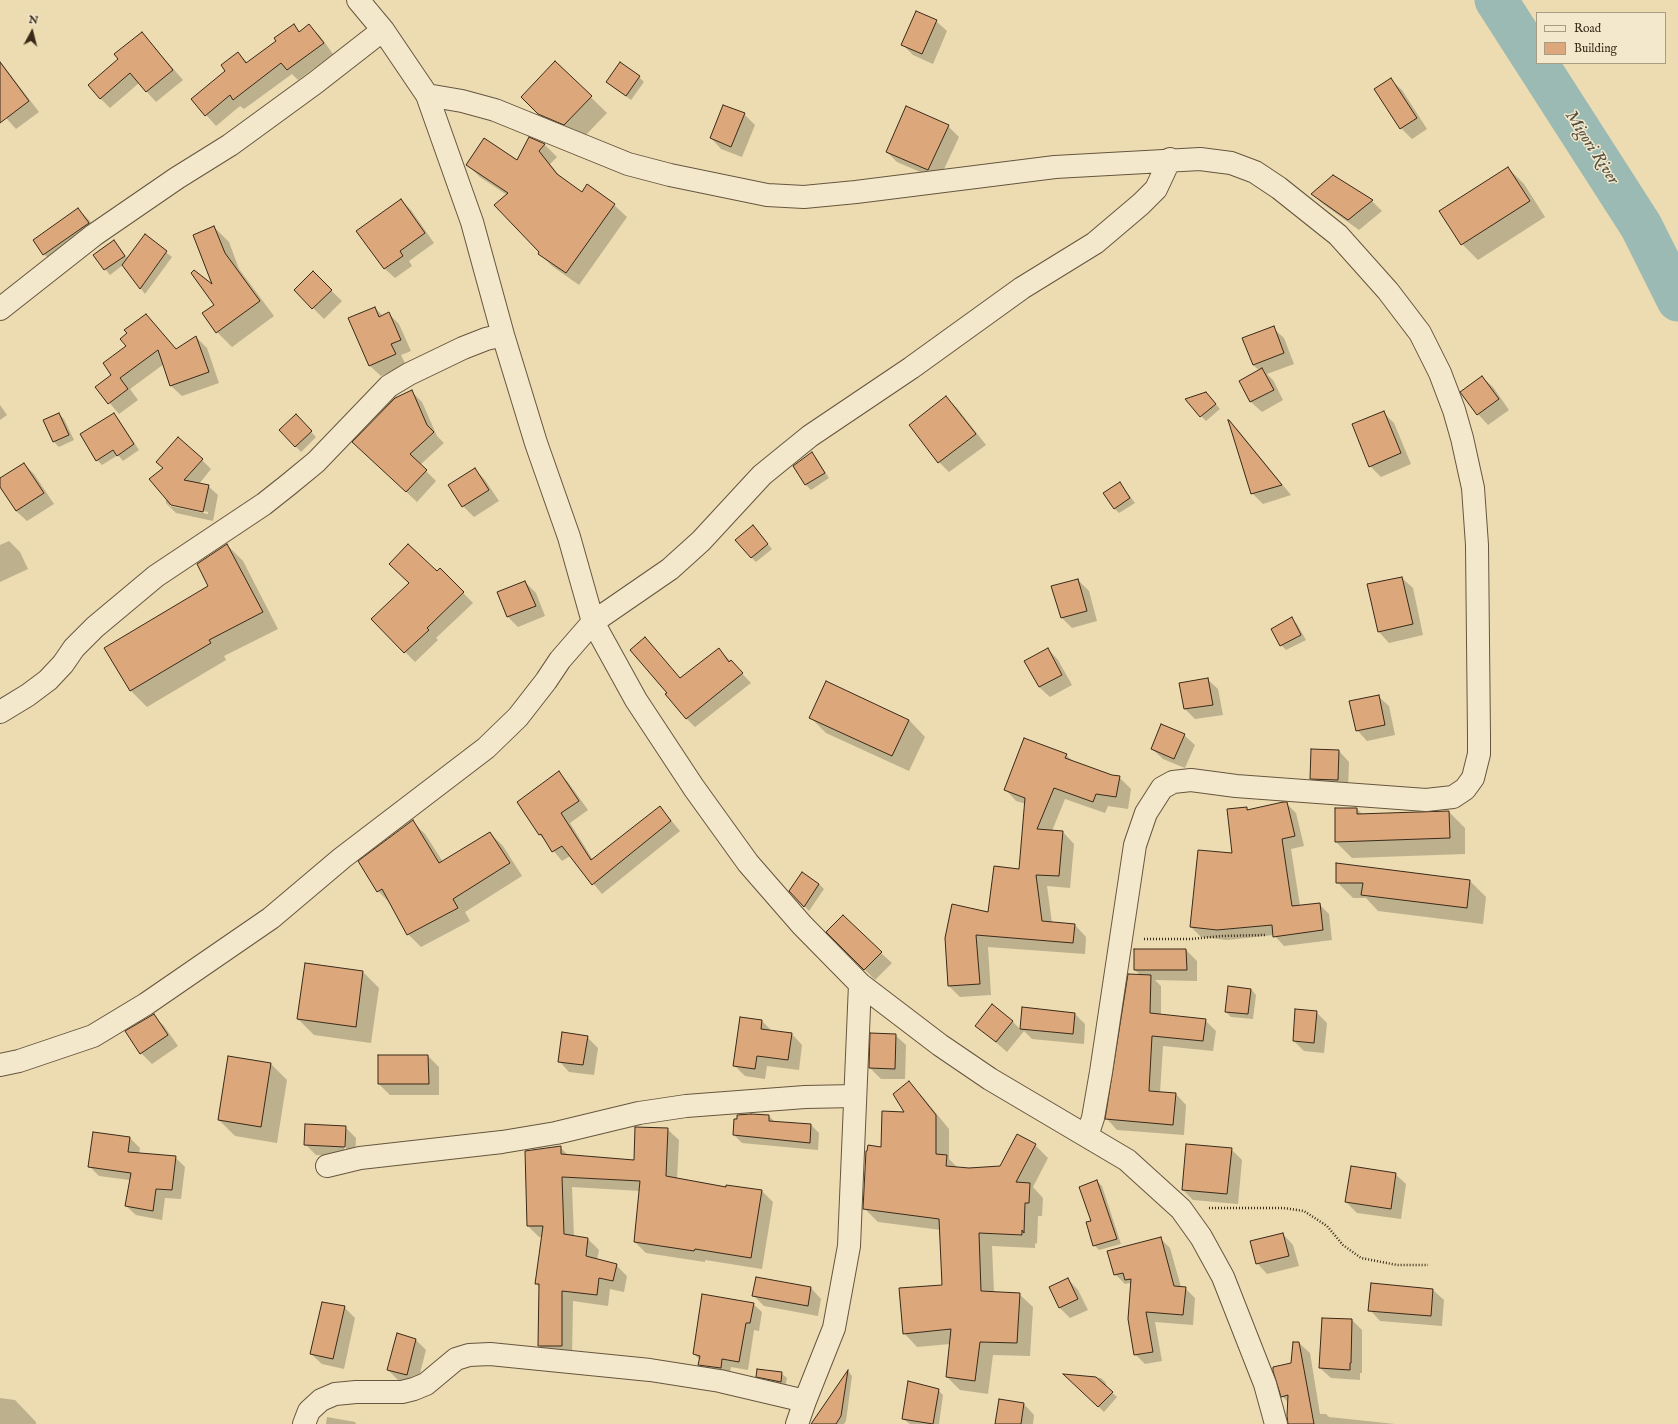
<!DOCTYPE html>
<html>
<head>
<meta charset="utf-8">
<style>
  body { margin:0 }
  #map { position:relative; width:1678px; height:1424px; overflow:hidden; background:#eddcb1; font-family:"IM FELL English",serif }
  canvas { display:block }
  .legend { position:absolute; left:1536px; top:12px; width:130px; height:52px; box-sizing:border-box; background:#f3e8cc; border:1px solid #a99c84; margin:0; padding:5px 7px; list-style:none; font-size:12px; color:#392a19 }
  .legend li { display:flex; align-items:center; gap:8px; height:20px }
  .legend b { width:20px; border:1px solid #a99c84 }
  .north { position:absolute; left:12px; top:12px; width:40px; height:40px; -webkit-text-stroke:3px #f3e8cc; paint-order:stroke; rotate:7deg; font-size:11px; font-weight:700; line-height:16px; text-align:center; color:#392a19 }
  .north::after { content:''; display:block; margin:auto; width:14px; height:18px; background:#392a19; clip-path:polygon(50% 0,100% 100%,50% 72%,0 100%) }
</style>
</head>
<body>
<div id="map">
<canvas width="1678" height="1424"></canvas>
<ul class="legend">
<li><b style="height:5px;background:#f3e8cc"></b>Road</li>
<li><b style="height:11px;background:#dca77b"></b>Building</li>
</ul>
<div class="north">N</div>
</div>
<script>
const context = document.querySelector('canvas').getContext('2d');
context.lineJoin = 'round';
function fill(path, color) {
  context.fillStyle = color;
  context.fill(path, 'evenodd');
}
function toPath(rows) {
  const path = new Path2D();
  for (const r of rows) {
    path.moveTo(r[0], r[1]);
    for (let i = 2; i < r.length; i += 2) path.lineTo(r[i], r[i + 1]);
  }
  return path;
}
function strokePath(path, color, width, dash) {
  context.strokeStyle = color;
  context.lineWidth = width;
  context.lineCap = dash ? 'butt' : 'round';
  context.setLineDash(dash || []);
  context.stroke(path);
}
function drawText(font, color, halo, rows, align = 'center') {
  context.font = font + ' "IM FELL English",serif';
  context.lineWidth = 3;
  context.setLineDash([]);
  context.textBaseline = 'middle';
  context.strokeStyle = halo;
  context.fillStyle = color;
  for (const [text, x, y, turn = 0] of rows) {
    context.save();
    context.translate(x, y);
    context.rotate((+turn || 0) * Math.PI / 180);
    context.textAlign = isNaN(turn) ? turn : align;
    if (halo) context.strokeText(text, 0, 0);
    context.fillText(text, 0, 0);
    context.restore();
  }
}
fill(toPath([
  [936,21,947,31,933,64,913,55,903,45],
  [293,25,300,32,309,26,320,36,333,54,298,80,292,74,244,109,240,106,216,126,192,99,227,71,238,53,248,63,277,41],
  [142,33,183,80,156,102,139,83,110,108,100,98,119,60],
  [0,61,39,112,16,129,0,111],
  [555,62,607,113,581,140,556,130,522,97],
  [639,77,644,82,631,100,607,82],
  [1391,80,1402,90,1427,129,1412,139,1401,128],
  [744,114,755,125,742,157,721,149,711,138],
  [948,126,959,137,939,180,897,162,887,152],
  [529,139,545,145,557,157,550,164,563,180,582,193,588,186,614,205,627,217,579,285,552,266,539,253,540,252,507,195,480,177,468,165,517,161],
  [1508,168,1524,184,1545,217,1478,260,1462,244],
  [1312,194,1372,201,1382,211,1359,230,1323,204],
  [401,200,411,210,434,243,409,261,412,266,395,278,385,269,358,231],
  [78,209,89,220,98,234,54,265,44,254],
  [214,227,229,242,239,269,274,316,232,347,217,332,215,305],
  [145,236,172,257,145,294,123,265,110,275,94,255,119,247,128,259],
  [313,273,342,301,324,319,295,290],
  [375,308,383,316,388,313,399,324,411,351,401,355,406,365,381,376,370,366,349,319],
  [146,315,177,350,196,337,207,348,219,383,182,396,171,386,164,364,130,389,138,400,119,414,96,387,113,375],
  [1273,328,1284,338,1294,364,1267,374,1273,380,1283,400,1262,412,1251,402,1240,381,1260,371,1253,365],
  [1482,377,1493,387,1509,410,1488,425,1478,414],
  [412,392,422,402,437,436,444,443,420,465,436,481,417,502,364,452],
  [946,397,957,408,986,445,949,472,939,462],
  [1211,398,1220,409,1206,421,1201,416],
  [0,405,7,415,0,420],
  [1383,412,1394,423,1411,464,1381,477,1370,466],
  [59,414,64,419,74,440,59,447,54,442,44,420],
  [114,415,119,420,139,450,123,461,118,455,102,465,97,460],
  [296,416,316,437,301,452,280,430],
  [1229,421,1239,431,1291,495,1263,504,1252,493],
  [812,454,817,459,829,478,811,490,806,485,795,466],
  [202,460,211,469,199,484,208,486,218,495,213,521,176,513,166,503,166,499],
  [170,504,208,512,208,514,170,506],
  [24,464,34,474,54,504,27,521,16,511,0,485],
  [475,469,485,480,499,501,474,517,463,506],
  [1120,483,1135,503,1119,513,1114,508],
  [758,532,772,549,756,562,751,557],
  [9,541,20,552,28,569,0,582,0,545],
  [227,545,243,561,278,629,224,656,226,660,147,707,131,691,105,648,210,586],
  [440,569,473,603,436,638,438,640,415,662,373,619,410,583,437,572],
  [1402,578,1413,588,1423,635,1389,643,1379,632,1369,585],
  [1078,580,1089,591,1097,621,1072,628,1062,618],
  [525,582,536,593,545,616,518,627,508,617],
  [1292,619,1297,624,1306,640,1286,650,1281,645],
  [645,639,680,679,719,649,751,683,695,727,686,718,668,693],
  [1048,649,1058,660,1072,685,1050,697,1039,687],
  [1207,679,1218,689,1223,715,1195,719,1185,709],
  [1378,696,1389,706,1395,735,1367,741,1357,730],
  [810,717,909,720,925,737,909,771,826,733],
  [1184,735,1195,745,1185,768,1163,759,1152,749],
  [1025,739,1066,755,1074,762,1111,776,1119,777,1131,789,1128,809,1108,806,1105,813,1065,799,1052,831,1063,832,1074,844,1070,888,1047,886,1052,923,1075,925,1086,937,1085,954,988,947,991,995,960,997,949,986,946,938,989,913,1020,870,1026,804,1016,801,1005,789],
  [1339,751,1349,762,1348,790,1321,789,1311,778],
  [559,773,568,782,588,810,570,823,593,860,660,807,680,831,602,894,570,856,562,861,540,835],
  [1286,803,1296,813,1304,846,1291,849,1300,906,1319,904,1329,914,1332,940,1284,946,1274,935,1227,940,1201,937,1191,927,1233,854,1246,808,1249,811],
  [1357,809,1363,815,1449,812,1465,828,1465,854,1352,858,1336,842],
  [412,821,425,834,443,862,490,833,503,846,522,876,465,912,470,921,421,947,408,934,391,904,378,891],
  [1337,864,1470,881,1486,897,1483,924,1378,911,1366,898,1353,898,1337,882],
  [819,884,824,889,809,911,790,891],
  [828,932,881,953,892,963,875,980],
  [1186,950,1197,961,1197,981,1155,980,1161,986,1161,1015,1205,1020,1216,1031,1213,1051,1163,1046,1160,1093,1176,1094,1186,1105,1184,1135,1117,1130,1107,1119,1140,975,1135,970],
  [363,972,379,988,371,1043,314,1035,298,1019],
  [1251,989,1256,995,1253,1019,1231,1017,1226,1012],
  [1023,1008,1075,1014,1085,1024,1084,1044,1032,1039,1024,1031,1007,1052,977,1026,1013,1022,1021,1030],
  [1316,1012,1327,1023,1324,1053,1304,1051,1294,1041],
  [153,1015,164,1026,178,1046,152,1064,141,1053],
  [762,1021,772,1031,792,1034,802,1045,799,1070,767,1066,765,1079,745,1076,734,1065],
  [895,1035,906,1045,905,1079,881,1079,870,1068],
  [587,1037,598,1048,594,1075,569,1072,559,1061],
  [379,1056,428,1056,439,1067,439,1095,390,1095,379,1084],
  [229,1057,271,1064,287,1080,277,1143,235,1136,219,1120],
  [909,1083,922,1096,949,1129,949,1159,958,1168,969,1169,1001,1167,1035,1145,1048,1158,1033,1187,1043,1198,1042,1216,1038,1216,1037,1244,1035,1243,1035,1248,992,1246,994,1293,1019,1294,1033,1307,1030,1356,993,1355,988,1394,960,1390,947,1377,950,1344,917,1347,904,1333,943,1286,941,1230,878,1222,864,1208,882,1148,906,1113],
  [769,1116,775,1122,811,1125,819,1133,818,1150,742,1143,734,1135],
  [345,1127,356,1138,355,1157,316,1155,305,1144],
  [344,1136,346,1136,346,1152,344,1152],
  [667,1129,679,1140,677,1179,727,1188,762,1191,773,1202,762,1269,705,1260,705,1262,646,1253,635,1242,640,1191,572,1187,574,1237,588,1239,599,1250,597,1260,616,1265,627,1276,624,1292,610,1289,608,1306,573,1301,572,1357,550,1356,539,1345,540,1288,536,1283,542,1237,539,1237,528,1226,560,1147,569,1156,635,1161],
  [94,1133,130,1138,140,1148,139,1154,175,1157,185,1167,181,1199,165,1198,162,1220,136,1215,126,1206,130,1180,99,1176,89,1166],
  [1231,1149,1242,1160,1238,1204,1193,1200,1183,1190],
  [1395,1174,1406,1184,1401,1219,1357,1213,1346,1202],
  [1097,1181,1102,1186,1121,1244,1099,1250,1094,1245,1092,1222],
  [1283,1234,1293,1245,1299,1266,1267,1274,1257,1263],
  [1160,1238,1170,1248,1181,1287,1185,1288,1195,1298,1193,1325,1155,1322,1162,1361,1145,1364,1135,1354,1132,1286,1129,1283,1125,1284,1115,1274],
  [1068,1279,1078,1290,1088,1310,1070,1318,1059,1307],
  [1372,1284,1433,1290,1444,1300,1442,1326,1380,1321,1370,1310],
  [811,1288,821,1299,818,1316,764,1306,753,1295],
  [753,1304,762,1312,759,1331,754,1330,748,1370,731,1367,729,1376,708,1373,699,1365,700,1360,694,1354],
  [344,1307,355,1318,344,1369,322,1364,311,1354],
  [1352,1320,1362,1330,1362,1373,1360,1373,1360,1380,1331,1378,1320,1368],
  [415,1339,426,1350,417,1385,399,1381,388,1370],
  [1299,1343,1310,1353,1320,1414,1326,1414,1329,1417,1395,1424,1289,1424,1289,1403,1282,1396],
  [848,1371,852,1376,846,1421,844,1424,815,1424],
  [781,1373,787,1378,785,1387,762,1381,757,1376],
  [1065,1375,1101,1378,1106,1383,1106,1387,1117,1397,1104,1412],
  [938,1390,943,1395,939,1424,910,1424,903,1419],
  [0,1398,15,1400,36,1422,36,1424,0,1424],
  [1024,1404,1034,1415,1033,1424,996,1424],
  [327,1417,355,1422,356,1424,326,1424]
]), '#0003');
strokePath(toPath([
  [1496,0,1641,226,1678,300]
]), '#9abab3', 43);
const building = toPath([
  [916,11,937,20,922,54,901,45,916,11],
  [294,24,299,32,309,24,324,43,287,70,281,63,233,100,230,95,205,116,191,99,225,71,221,65,238,52,246,63,276,41,274,38,294,24],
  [142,32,173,70,146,92,130,73,100,99,88,85,118,59,114,54,142,32],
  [555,61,592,96,564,125,538,114,521,97,555,61],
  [0,62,29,101,0,123,0,62],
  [620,62,640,76,626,96,606,82,620,62],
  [1391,78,1417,118,1400,129,1374,89,1391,78],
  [723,105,745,113,731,147,710,138,723,105],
  [906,106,949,125,928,170,886,152,906,106],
  [529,137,545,144,539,151,557,174,582,192,587,184,615,204,566,273,538,254,539,252,494,205,508,193,466,165,484,138,517,160,529,137],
  [1508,167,1530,201,1461,245,1439,211,1508,167],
  [1333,175,1373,200,1348,220,1311,194,1333,175],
  [401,199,425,233,400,251,403,256,384,269,356,231,401,199],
  [78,208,89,223,43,255,33,240,78,208],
  [214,226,225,253,260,301,216,333,202,313,214,305,191,273,194,270,212,284,193,235,214,226],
  [145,234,167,251,140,289,122,265,145,234],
  [114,240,125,256,104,270,93,255,114,240],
  [313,271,332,290,312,309,294,290,313,271],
  [375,307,379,317,389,312,401,340,391,344,396,354,369,366,348,318,375,307],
  [146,314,176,349,196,336,209,372,170,386,158,350,120,378,128,389,108,404,95,387,111,375,103,363,126,346,120,339,127,333,124,330,146,314],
  [1274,326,1284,353,1253,365,1242,338,1274,326],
  [1262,368,1274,390,1250,402,1239,381,1262,368],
  [1482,376,1499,399,1477,415,1460,392,1482,376],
  [412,390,427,425,434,432,410,454,427,470,406,492,352,442,395,398,412,390],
  [1206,392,1216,404,1200,417,1185,399,1206,392],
  [946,396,976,434,938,463,909,425,946,396],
  [1384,411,1401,453,1369,467,1352,424,1384,411],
  [59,413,69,435,53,442,43,420,59,413],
  [114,413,134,444,117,456,113,450,96,461,80,434,114,413],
  [296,414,312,431,295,447,279,430,296,414],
  [1228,420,1229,420,1282,485,1251,494,1228,420],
  [178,437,203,459,184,480,209,485,203,512,171,505,149,479,163,468,156,462,178,437],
  [812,452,825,473,805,485,793,466,812,452],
  [24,463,44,493,16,511,0,487,0,478,24,463],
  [475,468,489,490,462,507,448,485,475,468],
  [1120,482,1130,498,1114,509,1103,493,1120,482],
  [753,525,768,544,751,558,735,540,753,525],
  [227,544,263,612,209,640,211,643,130,691,104,648,208,586,197,564,227,544],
  [408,544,437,571,440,568,464,592,427,628,429,630,404,653,371,619,409,583,389,564,408,544],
  [1402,577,1413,624,1378,632,1367,584,1402,577],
  [1078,579,1087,611,1061,618,1051,586,1078,579],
  [525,581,536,606,507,617,497,592,525,581],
  [1292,617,1301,635,1280,646,1271,629,1292,617],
  [645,637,680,678,719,648,729,662,731,660,743,673,686,719,665,694,667,693,630,650,645,637],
  [1048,648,1062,675,1039,687,1024,661,1048,648],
  [1208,678,1213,705,1184,709,1179,683,1208,678],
  [826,681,909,720,892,756,809,718,826,681],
  [1379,695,1385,725,1356,731,1349,701,1379,695],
  [1161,724,1185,734,1174,759,1151,749,1161,724],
  [1024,738,1067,754,1065,758,1112,775,1120,776,1116,797,1096,794,1093,802,1054,788,1037,829,1063,831,1059,876,1036,875,1042,921,1075,924,1073,943,976,935,980,984,948,986,945,938,952,904,988,912,994,866,1019,869,1025,798,1004,790,1024,738],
  [1311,749,1339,750,1338,780,1310,779,1311,749],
  [559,771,579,801,561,813,591,860,660,806,671,821,592,885,562,846,552,852,541,834,539,835,517,802,559,771],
  [1283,802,1287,802,1295,836,1282,839,1292,906,1320,903,1323,930,1273,937,1272,925,1217,930,1190,927,1198,850,1232,853,1227,809,1247,807,1247,810,1283,802],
  [1335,808,1357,808,1357,814,1449,811,1450,838,1335,842,1335,808],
  [413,820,439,863,490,832,510,863,453,899,458,908,407,935,382,889,377,892,358,861,413,820],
  [1336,863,1470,880,1467,908,1361,895,1363,883,1336,883,1336,863],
  [802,872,819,884,804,907,789,891,802,872],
  [843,915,882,952,864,970,826,932,843,915],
  [1134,949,1186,949,1187,970,1134,970,1134,949],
  [305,963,363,971,356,1027,297,1019,305,963],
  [1128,974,1151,975,1150,1013,1206,1019,1203,1041,1152,1036,1149,1091,1176,1093,1173,1125,1105,1119,1128,974],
  [1228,986,1251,989,1248,1014,1225,1012,1228,986],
  [992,1004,1013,1021,996,1042,975,1026,992,1004],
  [1022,1007,1075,1013,1073,1034,1020,1029,1022,1007],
  [1295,1009,1317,1011,1314,1043,1293,1041,1295,1009],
  [154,1014,168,1035,140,1054,125,1031,154,1014],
  [740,1017,762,1020,761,1029,792,1033,788,1060,757,1056,755,1069,733,1066,740,1017],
  [562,1032,588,1036,583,1065,558,1062,562,1032],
  [870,1033,896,1034,895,1069,869,1068,870,1033],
  [378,1055,428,1055,429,1084,378,1084,378,1055],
  [228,1056,271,1063,261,1127,218,1120,228,1056],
  [909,1081,936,1115,936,1154,947,1155,946,1166,969,1168,1000,1166,1017,1134,1036,1144,1016,1182,1030,1183,1029,1203,1025,1203,1024,1233,1022,1230,1022,1235,979,1233,981,1291,1020,1293,1017,1343,980,1342,975,1381,946,1377,951,1329,903,1334,899,1288,942,1285,939,1219,863,1209,866,1151,867,1151,868,1145,881,1147,882,1111,904,1112,893,1094,909,1081],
  [751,1114,769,1115,769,1121,811,1124,810,1143,733,1135,734,1119,737,1119,737,1115,751,1114],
  [305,1124,346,1126,345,1147,304,1145,305,1124],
  [635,1127,668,1128,666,1176,726,1187,726,1185,762,1190,751,1258,695,1249,694,1251,634,1242,640,1181,562,1177,564,1234,588,1238,586,1256,617,1264,613,1281,599,1278,597,1295,562,1291,562,1346,538,1346,539,1284,535,1284,543,1226,527,1226,525,1151,561,1146,561,1154,634,1160,635,1127],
  [93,1132,130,1137,128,1152,176,1156,172,1190,156,1189,153,1211,125,1206,131,1173,88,1167,93,1132],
  [1186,1144,1232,1148,1227,1194,1182,1190,1186,1144],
  [1351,1166,1396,1173,1391,1209,1345,1202,1351,1166],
  [1097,1180,1117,1239,1093,1246,1086,1222,1091,1221,1079,1187,1097,1180],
  [1283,1233,1289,1256,1256,1264,1250,1241,1283,1233],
  [1161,1237,1174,1286,1186,1287,1183,1315,1146,1312,1153,1352,1134,1355,1128,1319,1131,1279,1125,1280,1123,1273,1114,1275,1107,1251,1161,1237],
  [756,1277,811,1287,808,1306,752,1296,756,1277],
  [1068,1278,1078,1299,1059,1308,1049,1287,1068,1278],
  [1371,1283,1433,1289,1431,1316,1368,1311,1371,1283],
  [702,1294,754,1303,750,1323,746,1323,739,1362,722,1359,721,1368,698,1365,700,1356,693,1354,702,1294],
  [322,1302,345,1306,333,1359,310,1354,322,1302],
  [1322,1318,1352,1319,1351,1363,1350,1363,1350,1370,1319,1368,1322,1318],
  [397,1333,416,1339,407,1375,387,1370,397,1333],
  [1293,1342,1299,1342,1314,1424,1288,1424,1287,1416,1288,1395,1281,1397,1273,1371,1273,1367,1291,1363,1293,1342],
  [757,1369,782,1372,781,1382,756,1377,757,1369],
  [848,1370,841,1416,836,1424,811,1424,848,1370],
  [1063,1374,1096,1377,1113,1392,1098,1407,1063,1374],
  [908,1381,939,1389,933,1424,902,1419,908,1381],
  [999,1399,1024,1403,1021,1424,995,1424,999,1399]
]);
fill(building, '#dca77b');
strokePath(building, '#392a19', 1);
const minor = toPath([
  [358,0,383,30,427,95,472,222,503,335,536,443,569,537,593,622,636,700,694,788,748,863,802,925,860,984,940,1045,990,1079,1127,1160,1181,1209,1201,1237,1223,1277,1265,1384,1276,1424],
  [427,95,462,101,495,110,628,164,670,175,767,195,804,197,856,192,1055,167,1200,159,1231,163,1255,172,1279,188,1338,235,1388,291,1420,333,1440,373,1454,410,1462,438,1473,488,1477,545,1479,736,1479,754,1473,778,1465,789,1453,797,1426,800,1236,786,1191,780,1173,782,1162,788,1146,813,1135,845,1101,1072,1093,1118,1087,1136],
  [0,309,94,235,177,178,230,145,315,83,383,30],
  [0,712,28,695,48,680,63,664,74,648,95,627,156,576,264,504,288,485,316,462,389,386,409,374,463,348,486,339,503,335],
  [0,1065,19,1061,93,1036,146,1004,271,918,342,858,486,748,518,717,546,681,560,660,593,622,670,569,701,541,762,475,810,436,911,368,1022,288,1095,243,1141,204,1156,189,1170,159],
  [327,1166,360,1158,502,1142,556,1133,639,1113,686,1106,805,1097,855,1096],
  [304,1424,309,1411,321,1400,335,1394,356,1392,402,1392,414,1389,426,1384,456,1359,469,1355,490,1354,650,1370,720,1381,805,1401],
  [797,1424,805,1401,834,1328,849,1246,860,984]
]);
strokePath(minor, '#66563f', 24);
strokePath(toPath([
  [1144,939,1191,939,1222,936,1265,935],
  [1209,1208,1284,1208,1304,1211,1327,1226,1343,1245,1361,1258,1397,1265,1428,1265]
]), '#392a19', 2.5, [1, 2]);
strokePath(minor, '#f3e8cc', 22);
drawText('italic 17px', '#514e40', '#f3e8cc', [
  ["Migori River",1591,148,57]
]);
</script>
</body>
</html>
